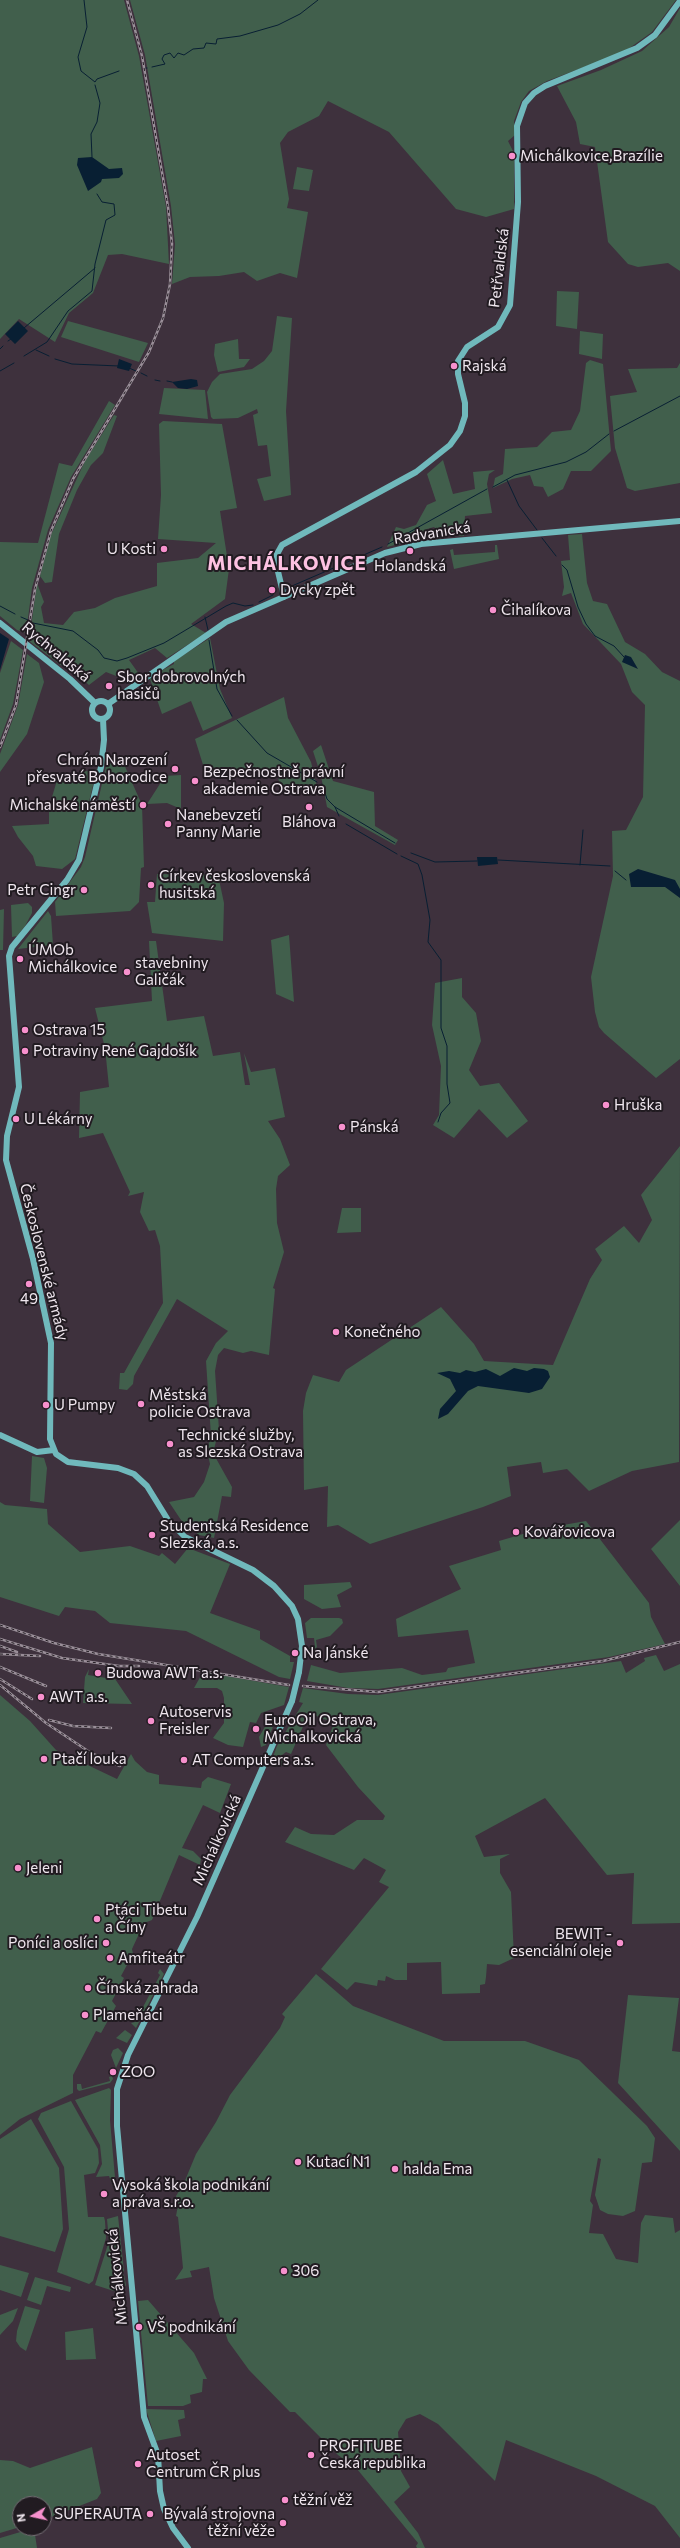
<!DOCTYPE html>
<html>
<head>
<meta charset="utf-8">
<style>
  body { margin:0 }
  #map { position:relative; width:680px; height:2548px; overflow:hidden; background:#3e313d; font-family:Commissioner,sans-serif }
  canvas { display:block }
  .north { position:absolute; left:12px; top:2496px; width:40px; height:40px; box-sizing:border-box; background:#211b21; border:1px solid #736c73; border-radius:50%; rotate:261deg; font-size:11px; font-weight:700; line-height:16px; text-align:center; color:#efe6ee }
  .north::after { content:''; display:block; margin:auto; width:14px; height:18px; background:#f790cd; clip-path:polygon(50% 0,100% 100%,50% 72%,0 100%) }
</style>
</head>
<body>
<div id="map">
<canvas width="680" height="2548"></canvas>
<div class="north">N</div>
</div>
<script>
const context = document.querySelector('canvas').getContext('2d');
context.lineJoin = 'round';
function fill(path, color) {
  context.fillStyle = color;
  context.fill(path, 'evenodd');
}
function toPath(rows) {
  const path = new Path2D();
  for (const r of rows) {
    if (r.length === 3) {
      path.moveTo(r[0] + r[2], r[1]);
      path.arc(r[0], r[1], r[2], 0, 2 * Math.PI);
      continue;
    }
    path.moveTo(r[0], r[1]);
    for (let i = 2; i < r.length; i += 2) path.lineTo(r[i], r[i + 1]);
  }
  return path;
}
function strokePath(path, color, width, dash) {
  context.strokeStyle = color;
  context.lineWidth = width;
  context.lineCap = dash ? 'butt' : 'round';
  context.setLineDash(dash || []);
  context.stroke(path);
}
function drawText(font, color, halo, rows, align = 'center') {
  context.font = font + ' Commissioner,sans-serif';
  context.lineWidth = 4;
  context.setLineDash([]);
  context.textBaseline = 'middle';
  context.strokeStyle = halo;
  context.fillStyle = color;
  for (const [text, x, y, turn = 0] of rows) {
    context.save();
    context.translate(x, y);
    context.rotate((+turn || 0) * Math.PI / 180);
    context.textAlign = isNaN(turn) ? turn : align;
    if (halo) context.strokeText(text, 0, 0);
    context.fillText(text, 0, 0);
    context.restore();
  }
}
fill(toPath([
  [0,0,124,0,139,56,166,207,169,264,122,254,108,255,93,293,69,313,55,342,19,319,0,339],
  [130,0,676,0,652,32,624,52,547,81,529,91,521,102,514,121,515,135,508,141,514,153,514,209,486,217,456,209,389,132,328,101,319,116,288,132,280,143,289,199,287,208,308,212,297,278,280,273,257,281,244,272,219,276,190,277,172,284,175,244,171,206,145,55],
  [680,8,680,271,668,263,638,267,628,264,608,242,595,147,580,144,576,122,557,86,601,70,642,51,669,27],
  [297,167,313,170,309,191,293,189],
  [557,291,579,292,577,329,556,326],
  [277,316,292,318,286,411,291,495,264,501,257,479,271,476,267,445,258,446,253,415,258,413,257,409,238,418,213,419,211,417,207,392,212,382,220,374,252,369,264,361,272,351],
  [68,321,148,343,139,362,61,337],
  [580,331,603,334,602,359,579,354],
  [238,339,239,359,250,359,244,367,218,372,214,355,215,344],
  [590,360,603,364,611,451,591,471,571,471,563,489,548,497,543,487,534,486,530,475,512,479,493,488,495,478,503,474,505,449,537,447,552,432,571,430,580,411,586,363],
  [680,363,680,483,635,491,627,488,615,448,610,396,637,392,628,369,677,368],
  [164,388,205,390,208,419,159,414],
  [109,401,115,405,71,477,48,530,32,588,26,633,17,630,0,616,0,542,38,543,59,463,72,466],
  [114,415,117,416,103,453,91,465,77,490,59,534,52,582,45,583,40,576,50,537,85,461],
  [163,421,222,424,237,508,220,511,229,569,225,599,191,624,206,633,167,658,155,648,129,660,139,674,129,681,106,672,89,685,64,663,62,666,29,641,37,583,44,602,41,607,44,623,63,625,74,612,95,608,115,598,157,586,157,563,198,558,216,543,158,539,161,495,159,424],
  [443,460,453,494,475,489,473,472,495,470,489,474,487,484,492,513,465,516,464,536,441,534,434,527,427,529,422,538,387,547,396,527,404,529,416,525,427,505,436,501,427,474],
  [582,534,587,583,593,601,607,604,625,642,645,654,662,672,680,681,680,1059,656,1078,604,1033,599,1027,595,1012,591,977,613,876,612,831,626,830,643,797,645,705,632,692,621,664,583,624,571,593,562,596,564,587,561,561,570,560,568,535],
  [495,545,497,545,499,559,454,569,450,550,453,549,454,555,495,552],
  [210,638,220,689,232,718,203,731,191,701,162,714,150,679,151,676,174,664,174,661],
  [11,641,23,650,13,704,0,740,0,673],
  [27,654,39,663,44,682,27,734,0,772,0,754,18,705],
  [284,697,288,718,311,762,317,787,280,785,276,770,204,768,195,739],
  [321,745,333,781,374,792,375,826,398,840,395,845,327,807,321,776,313,751],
  [107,762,123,762,142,805,144,867,141,868,139,902,130,911,56,916,55,902,81,867,85,857],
  [97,769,75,859,62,869,36,866,33,856,18,837,12,826,49,824,49,807,58,777],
  [181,775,181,809,167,803,147,804,165,776],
  [157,874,218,875,224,903,223,941,152,933,147,902,155,902],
  [28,903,32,907,32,913,25,926,17,936,12,937,11,905],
  [4,909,3,950,0,950,0,910],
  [48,911,51,916,53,945,18,949],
  [289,935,294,1002,276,994,271,940],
  [149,941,156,941,167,1021,204,1016,213,1056,240,1052,245,1085,250,1085,244,1053,251,1072,275,1068,285,1117,268,1121,280,1139,290,1165,278,1176,276,1189,277,1223,284,1252,273,1288,275,1289,269,1355,251,1351,243,1353,224,1348,218,1355,215,1371,219,1430,213,1453,232,1487,231,1497,222,1496,214,1538,199,1535,181,1520,169,1502,194,1497,204,1482,210,1464,207,1450,211,1436,206,1361,216,1343,228,1331,177,1299,134,1376,133,1384,127,1390,119,1389,120,1373,124,1373,163,1303,160,1246,155,1230,149,1231,140,1212,144,1192,128,1196,130,1192,103,1133,79,1138,80,1092,109,1087,105,1048,95,1008,152,1001],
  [462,978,462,997,476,1013,481,1041,469,1070,480,1086,499,1083,528,1121,507,1138,479,1109,454,1138,433,1125,439,1115,441,1066,432,1025,435,983],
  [680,1146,679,1462,632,1471,589,1491,567,1469,543,1473,541,1462,507,1467,511,1496,483,1507,370,1544,338,1525,327,1527,328,1486,304,1490,303,1411,306,1393,313,1375,339,1382,346,1370,441,1307,474,1344,484,1361,553,1365,590,1279,602,1260,595,1249,624,1226,639,1243,652,1220,641,1195],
  [342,1208,361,1208,361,1232,337,1233],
  [32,1456,44,1458,47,1468,44,1503,30,1501],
  [0,1502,5,1505,47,1509,48,1524,80,1552,130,1546,159,1556,162,1553,175,1564,188,1548,230,1564,210,1613,260,1631,260,1639,290,1656,290,1662,294,1662,290,1679,279,1677,186,1631,110,1623,95,1611,65,1607,59,1616,0,1597],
  [680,1520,680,1586,651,1549],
  [586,1521,649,1603,651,1617,665,1644,609,1657,378,1689,348,1688,307,1681,311,1665,340,1673,402,1668,422,1675,446,1672,448,1668,475,1663,468,1630,398,1637,396,1619,461,1589,449,1566,501,1550,499,1541,540,1529],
  [350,1582,352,1587,337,1595,341,1607,322,1609,304,1599,304,1585],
  [311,1618,339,1618,342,1619,343,1623,330,1636,316,1640,317,1647,312,1652,309,1651,309,1648,315,1647,314,1638,307,1638,305,1623],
  [656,1655,664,1671,680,1664,680,1923,632,1924,634,1873,607,1875,545,1798,475,1836,484,1857,510,1854,500,1859,500,1873,511,1892,514,1958,499,1965,487,1964,486,1977,485,1984,480,1985,480,1993,442,1994,441,1962,407,1963,407,1980,395,1980,386,1976,385,1981,378,1980,377,1986,355,1982,347,1990,321,1969,389,1887,379,1882,386,1870,364,1858,354,1870,285,1842,295,1827,311,1834,334,1835,357,1820,383,1820,385,1816,358,1787,326,1745,334,1723,309,1713,291,1754,286,1752,282,1755,286,1767,274,1763,272,1766,270,1765,277,1746,303,1703,299,1702,303,1688,348,1694,378,1695,621,1661,626,1673,645,1661,644,1658],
  [89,1669,88,1675,106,1678,107,1671,111,1673,132,1704,83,1703,85,1677],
  [203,1672,289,1687,284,1705,261,1713,256,1723,250,1722,243,1747,228,1745,213,1738,224,1723,224,1698,222,1691,217,1688,194,1688],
  [0,1695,30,1721,56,1750,117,1779,131,1754,135,1761,147,1772,159,1775,159,1784,201,1788,202,1782,208,1777,231,1784,220,1813,203,1805,182,1848,193,1851,201,1859,200,1865,179,1855,152,1920,144,1923,132,1949,133,1954,121,1976,124,1978,112,2001,116,2006,101,2033,96,2031,73,2075,73,2093,20,2119,0,2135],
  [277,1716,266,1745,261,1747,259,1737,270,1718],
  [160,1969,164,1974,136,2028,131,2023,135,2022,160,1975,158,1973],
  [316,1974,353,2006,444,2041,525,2041,579,2060,647,2126,655,2138,652,2162,642,2163,635,2211,623,2216,608,2214,600,2210,595,2195,601,2159,598,2158,590,2201,593,2205,589,2233,603,2234,616,2259,638,2263,641,2223,645,2215,673,2218,675,2233,680,2230,680,2538,655,2506,596,2476,506,2440,495,2481,438,2424,420,2414,406,2419,398,2432,401,2471,410,2487,394,2502,418,2533,425,2548,417,2548,416,2546,418,2543,357,2469,338,2455,295,2412,290,2412,249,2370,228,2341,214,2298,209,2267,190,2271,192,2277,175,2280,183,2268,178,2217,176,2216,178,2205,176,2196,184,2183,196,2154,216,2122,230,2095,280,2028,285,2017,282,2014],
  [628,1995,679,1998,672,2051,680,2052,680,2151,618,2083],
  [125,2030,132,2035,127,2043,116,2038],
  [118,2048,123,2053,116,2068,111,2055,113,2050],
  [112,2076,113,2079,110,2083,79,2091,77,2089,77,2084,81,2084,82,2089,110,2081,109,2077],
  [109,2088,111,2090,110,2120,116,2189,114,2189,109,2176,96,2177,102,2164,100,2145,75,2100],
  [71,2101,98,2149,99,2163,95,2173,84,2175,88,2217,104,2217,105,2221,106,2238,93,2281,89,2284,57,2272,69,2229,64,2167,38,2119,41,2113],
  [31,2119,59,2168,63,2229,55,2252,0,2236,0,2139],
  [118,2216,124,2271,122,2274,124,2275,126,2285,120,2293,95,2285,109,2241,107,2219],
  [0,2265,29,2273,21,2297,0,2290],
  [35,2277,71,2287,70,2292,47,2286,41,2305,27,2300],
  [148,2300,194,2353,207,2379,203,2379,202,2392,190,2395,191,2403,183,2406,148,2406,138,2301],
  [25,2306,40,2310,26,2351,20,2347,16,2341,17,2331],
  [18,2308,13,2321,0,2335,0,2315],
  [93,2328,96,2359,66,2360,65,2332],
  [146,2409,184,2410,185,2418,178,2420,181,2436,156,2441],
  [92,2447,101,2493,97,2499,44,2520,44,2504,20,2504,20,2527,0,2533,0,2460,13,2461,30,2468],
  [34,2528,37,2548,0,2548,0,2538]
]), '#415f4c');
fill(toPath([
  [92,157,109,169,122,168,123,174,119,178,102,179,101,182,88,191,77,165,78,158],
  [18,321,28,331,15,344,5,334],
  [119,359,132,364,129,371,117,368],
  [191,379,197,380,198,386,187,389,178,388,172,382],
  [0,633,9,639,0,670],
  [625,655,631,657,638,669,622,662],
  [477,857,497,857,498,864,478,866],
  [638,869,675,880,680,889,680,898,665,887,631,887,629,874],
  [514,1368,527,1371,534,1368,544,1369,548,1371,550,1377,542,1389,529,1393,478,1386,468,1391,448,1414,438,1419,440,1409,456,1391,450,1379,437,1373,449,1371,460,1373,466,1370,475,1372,486,1369,500,1376]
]), '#081f33');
strokePath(toPath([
  [84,0,87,27,78,57,81,71,95,82,97,79,119,71],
  [152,67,165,64,162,59,164,55,170,53,174,58,178,53,184,55,193,49,204,48,206,43,216,44,217,39,240,36,278,25,300,14,318,0],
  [145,68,147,68],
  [92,157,91,134,97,122,100,103,95,85],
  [24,328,95,268],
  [8,341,11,339],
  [0,349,3,346],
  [36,350,49,356],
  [24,356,47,342,68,311,92,291,95,264,106,220,115,215,114,204,102,202,97,194],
  [55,359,72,364,119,366],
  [129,368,136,371],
  [0,371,14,363],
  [141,373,147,376],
  [155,380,160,381],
  [167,381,172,382],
  [614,431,680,396],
  [507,480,519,506,537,530],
  [493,487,515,475,566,462,586,452,609,434],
  [542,538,556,556],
  [388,544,487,489],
  [562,565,567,570,578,607,586,624,595,636,614,646,624,657],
  [285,589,382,547],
  [259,602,273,595],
  [0,606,15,614],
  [21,617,28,620],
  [205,617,208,630],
  [33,623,73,631,98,650,104,658,117,661,127,658,164,643,226,606,233,603,245,606,253,605],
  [209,640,217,689,232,716],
  [237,720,267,753,317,782],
  [322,784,327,799,335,807,395,843],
  [335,807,339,816],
  [346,824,397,854],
  [411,853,435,862,477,861],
  [401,856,418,864,422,875,430,920,428,942,441,960,441,1028,447,1046,447,1084,450,1103,441,1113,438,1122],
  [498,860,610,866],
  [580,865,583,830],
  [615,871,626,880]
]), '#081f33', 1);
strokePath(toPath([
  [284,597,276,563,277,554,282,545,416,472,450,445,460,431,465,416,465,403,458,374,458,361,467,347,498,327,510,305,518,202,517,126,525,103,534,93,545,86,637,48,655,35,680,1],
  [0,623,70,679,95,703],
  [101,710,9],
  [108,704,226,622,385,553,421,544,680,521],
  [103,719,104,740,101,767,79,860,67,880,12,947,9,956,19,1087,7,1136,6,1160,33,1259,51,1343,50,1439,56,1454,68,1462,118,1468,134,1474,147,1486,168,1520,185,1537,253,1570,274,1586,292,1606,298,1619,302,1646,299,1672],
  [0,1435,37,1452,54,1450],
  [188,2548,173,2528,164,2509,160,2491,158,2455,144,2417,117,2126,117,2089,128,2055,197,1917,292,1701]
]), '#70b9bc', 6);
const rail = toPath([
  [0,747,16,705,35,589,51,531,73,479,149,352,163,318,170,284,172,244,168,207,142,56,127,0],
  [0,1625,54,1643,98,1654,289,1685],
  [0,1639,62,1658,119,1666,139,1666],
  [0,1646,17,1652],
  [0,1654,40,1656],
  [0,1667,46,1686],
  [0,1679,32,1699],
  [0,1685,46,1723,91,1753,120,1766],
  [303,1686,378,1692,603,1661,680,1642],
  [49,1720,73,1726,111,1728]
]);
strokePath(rail, '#9a8f99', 2.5);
strokePath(rail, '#211b21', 1, [3]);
strokePath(toPath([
  [292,1701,299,1672]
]), '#70b9bc', 6);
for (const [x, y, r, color] of [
  [512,156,4,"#f790cd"],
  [454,366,4,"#f790cd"],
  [164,549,4,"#f790cd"],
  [410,551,4,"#f790cd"],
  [272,590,4,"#f790cd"],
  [493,610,4,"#f790cd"],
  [109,686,4,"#f790cd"],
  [175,769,4,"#f790cd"],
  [195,781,4,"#f790cd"],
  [143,805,4,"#f790cd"],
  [309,807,4,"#f790cd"],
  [168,824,4,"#f790cd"],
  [151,885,4,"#f790cd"],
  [84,890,4,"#f790cd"],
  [20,959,4,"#f790cd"],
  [127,972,4,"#f790cd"],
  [25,1030,4,"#f790cd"],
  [25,1051,4,"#f790cd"],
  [606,1105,4,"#f790cd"],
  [16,1119,4,"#f790cd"],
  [342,1127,4,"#f790cd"],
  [29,1284,4,"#f790cd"],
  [336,1332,4,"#f790cd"],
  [141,1404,4,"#f790cd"],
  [46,1405,4,"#f790cd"],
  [170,1444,4,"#f790cd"],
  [516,1532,4,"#f790cd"],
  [152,1535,4,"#f790cd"],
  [295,1653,4,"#f790cd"],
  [98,1673,4,"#f790cd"],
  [41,1697,4,"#f790cd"],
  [151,1721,4,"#f790cd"],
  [256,1729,4,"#f790cd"],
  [44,1759,4,"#f790cd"],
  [184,1760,4,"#f790cd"],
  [18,1868,4,"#f790cd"],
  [97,1919,4,"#f790cd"],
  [106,1943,4,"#f790cd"],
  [620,1943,4,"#f790cd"],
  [110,1958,4,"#f790cd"],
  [88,1988,4,"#f790cd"],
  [85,2015,4,"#f790cd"],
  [113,2072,4,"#f790cd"],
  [298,2162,4,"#f790cd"],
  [395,2169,4,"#f790cd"],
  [104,2194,4,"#f790cd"],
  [284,2271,4,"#f790cd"],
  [139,2327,4,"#f790cd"],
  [311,2455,4,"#f790cd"],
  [138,2464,4,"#f790cd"],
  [285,2500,4,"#f790cd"],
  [150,2514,4,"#f790cd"],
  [283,2523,4,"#f790cd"]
]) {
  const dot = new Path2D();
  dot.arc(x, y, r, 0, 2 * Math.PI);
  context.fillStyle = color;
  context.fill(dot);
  strokePath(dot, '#211b21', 1.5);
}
drawText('15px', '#efe6ee', '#211b21', [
  ["Michálkovice,Brazílie",520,156],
  ["Rajská",462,366],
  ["U Kosti",156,549,"right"],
  ["Holandská",410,566,"center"],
  ["Dycky zpět",280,590],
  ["Čihalíkova",501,610],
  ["Sbor dobrovolných",117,677],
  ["hasičů",117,694],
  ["Chrám Narození",167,760,"right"],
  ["přesvaté Bohorodice",167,777,"right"],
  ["Bezpečnostně právní",203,772],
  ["akademie Ostrava",203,789],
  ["Michalské náměstí",135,805,"right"],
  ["Nanebevzetí",176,815],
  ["Panny Marie",176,832],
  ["Bláhova",309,822,"center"],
  ["Církev československá",159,876],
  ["husitská",159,893],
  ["Petr Cingr",76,890,"right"],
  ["ÚMOb",28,950],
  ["Michálkovice",28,967],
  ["stavebniny",135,963],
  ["Galičák",135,980],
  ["Ostrava 15",33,1030],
  ["Potraviny René Gajdošík",33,1051],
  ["Hruška",614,1105],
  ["U Lékárny",24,1119],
  ["Pánská",350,1127],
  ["49",29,1299,"center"],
  ["Konečného",344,1332],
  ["Městská",149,1395],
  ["policie Ostrava",149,1412],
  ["U Pumpy",54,1405],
  ["Technické služby,",178,1435],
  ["as Slezská Ostrava",178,1452],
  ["Studentská Residence",160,1526],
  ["Slezská, a.s.",160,1543],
  ["Kovářovicova",524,1532],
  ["Na Jánské",303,1653],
  ["Budowa AWT a.s.",106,1673],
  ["AWT a.s.",49,1697],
  ["Autoservis",159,1712],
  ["Freisler",159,1729],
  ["EuroOil Ostrava,",264,1720],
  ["Michalkovická",264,1737],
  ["Ptačí louka",52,1759],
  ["AT Computers a.s.",192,1760],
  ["Jeleni",26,1868],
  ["Ptáci Tibetu",105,1910],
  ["a Číny",105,1927],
  ["BEWIT -",612,1934,"right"],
  ["esenciální oleje",612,1951,"right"],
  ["Poníci a oslíci",98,1943,"right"],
  ["Amfiteátr",118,1958],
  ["Čínská zahrada",96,1988],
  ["Plameňáci",93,2015],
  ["ZOO",121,2072],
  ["Kutací N1",306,2162],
  ["halda Ema",403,2169],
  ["Vysoká škola podnikání",112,2185],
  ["a práva s.r.o.",112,2202],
  ["306",292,2271],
  ["VŠ podnikání",147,2327],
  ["PROFITUBE",319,2446],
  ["Česká republika",319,2463],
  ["Autoset",146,2455],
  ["Centrum ČR plus",146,2472],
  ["těžní věž",293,2500],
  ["SUPERAUTA",142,2514,"right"],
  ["Bývalá strojovna",275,2514,"right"],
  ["těžní věže",275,2531,"right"]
], 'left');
drawText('15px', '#efe6ee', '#211b21', [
  ["Petřvaldská",499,268,-83],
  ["Radvanická",432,533,-9],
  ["Rychvaldská",56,652,40],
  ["Československé armády",44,1262,76],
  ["Michálkovická",217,1840,-66],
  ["Michálkovická",117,2277,-96]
]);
context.letterSpacing = '1px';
drawText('bold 19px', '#fdc2e2', '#211b21', [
  ["MICHÁLKOVICE",287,564]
]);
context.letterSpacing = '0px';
</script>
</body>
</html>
